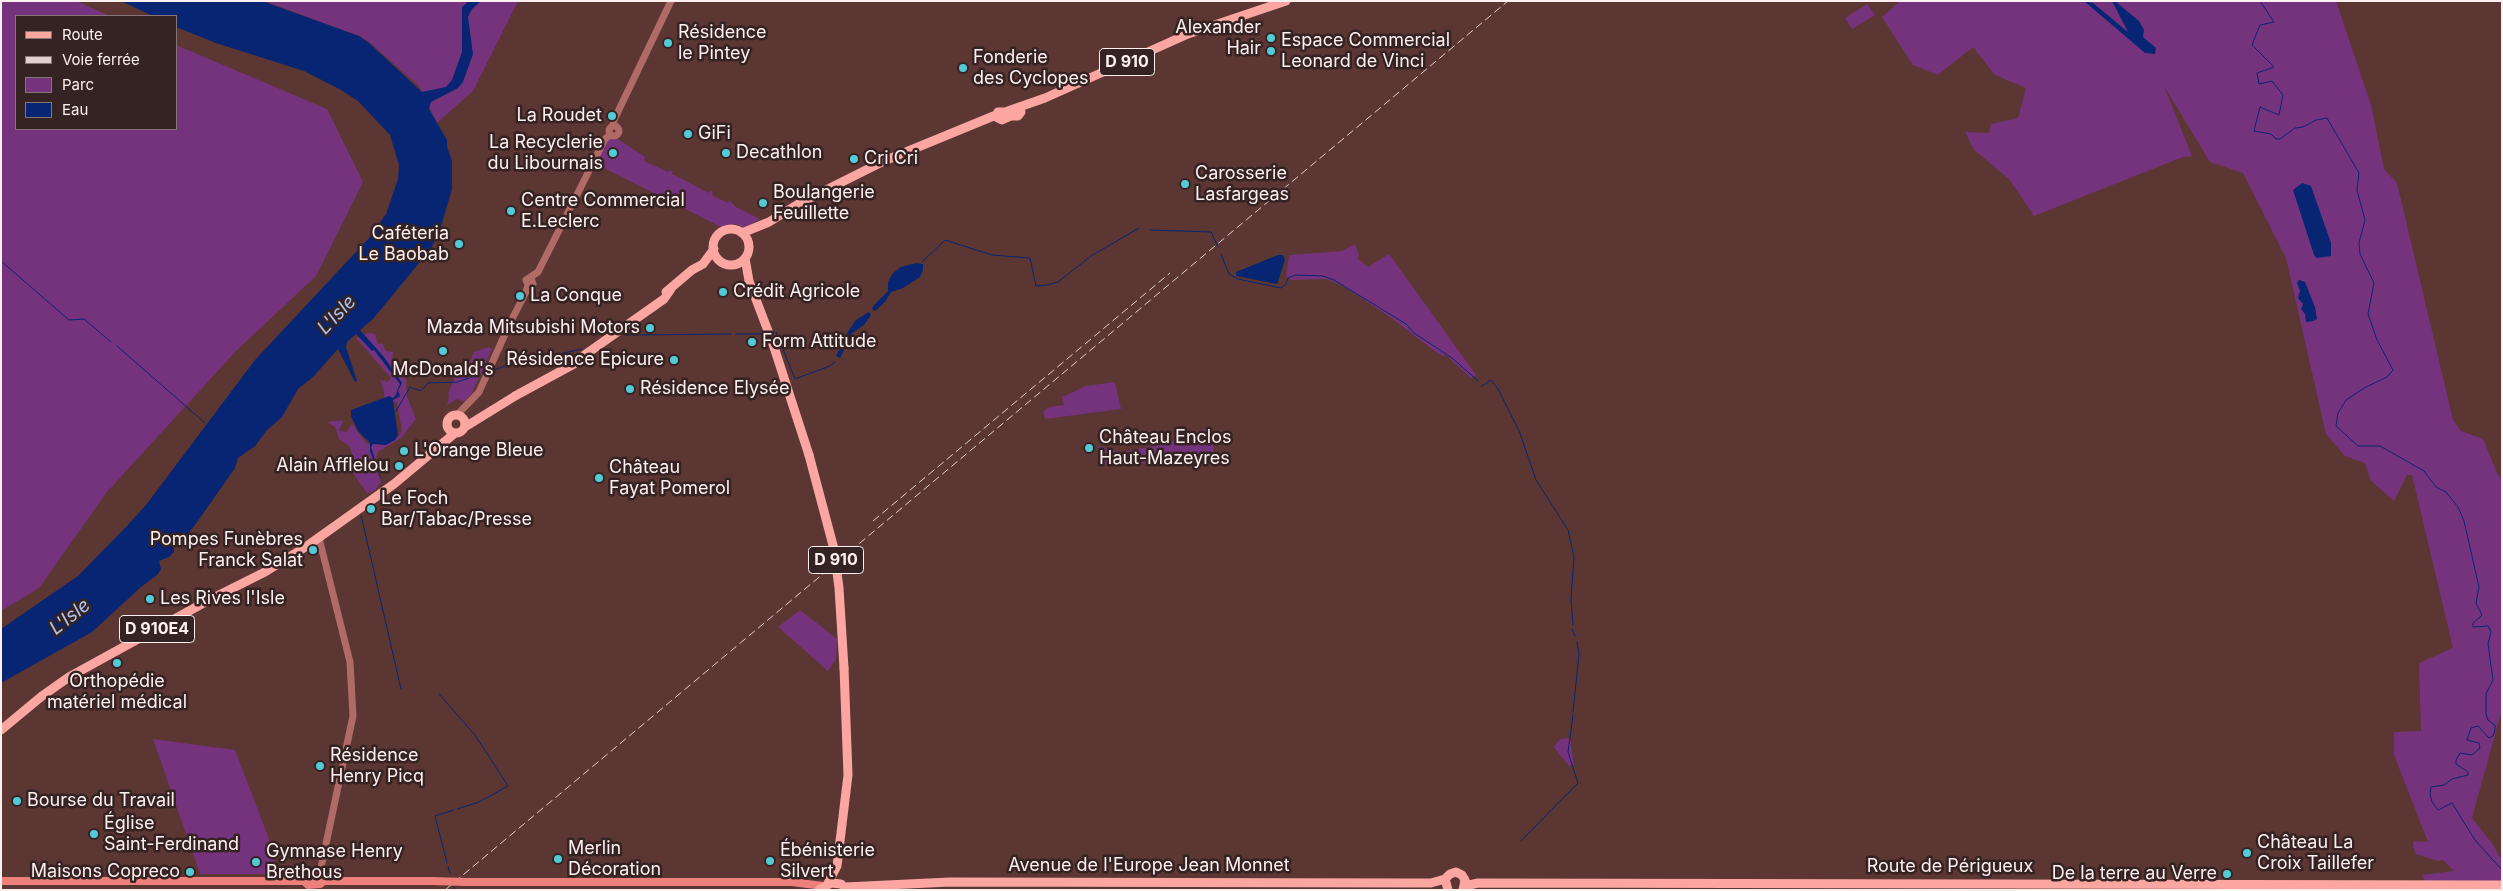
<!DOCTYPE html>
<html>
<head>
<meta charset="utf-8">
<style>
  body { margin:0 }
  #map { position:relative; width:2503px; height:891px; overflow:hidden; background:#5b3633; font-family:Inter,sans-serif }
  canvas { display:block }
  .frame { position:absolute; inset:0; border:2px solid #fef0ee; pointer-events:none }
  .legend { position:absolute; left:15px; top:15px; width:162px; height:115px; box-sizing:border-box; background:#342322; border:1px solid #857574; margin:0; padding:6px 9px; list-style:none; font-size:15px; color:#fef0ee }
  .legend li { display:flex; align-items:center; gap:10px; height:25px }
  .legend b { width:25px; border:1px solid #857574 }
</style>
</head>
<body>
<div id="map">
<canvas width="2503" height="891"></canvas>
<div class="frame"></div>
<ul class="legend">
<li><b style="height:6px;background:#fba6a0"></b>Route</li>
<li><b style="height:6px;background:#e2d0ce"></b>Voie ferrée</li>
<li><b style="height:14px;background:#76337d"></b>Parc</li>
<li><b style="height:14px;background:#072573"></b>Eau</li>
</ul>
</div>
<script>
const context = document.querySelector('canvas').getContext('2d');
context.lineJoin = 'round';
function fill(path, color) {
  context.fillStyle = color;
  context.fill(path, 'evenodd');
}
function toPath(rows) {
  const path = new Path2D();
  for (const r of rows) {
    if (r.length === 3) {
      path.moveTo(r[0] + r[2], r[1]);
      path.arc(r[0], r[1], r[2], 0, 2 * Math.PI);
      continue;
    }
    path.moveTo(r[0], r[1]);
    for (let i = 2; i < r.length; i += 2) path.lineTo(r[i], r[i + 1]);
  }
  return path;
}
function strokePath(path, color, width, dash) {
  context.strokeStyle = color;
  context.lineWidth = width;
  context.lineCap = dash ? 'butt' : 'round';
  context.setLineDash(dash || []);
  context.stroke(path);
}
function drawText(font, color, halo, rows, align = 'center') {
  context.font = font + ' Inter,sans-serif';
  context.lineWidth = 5;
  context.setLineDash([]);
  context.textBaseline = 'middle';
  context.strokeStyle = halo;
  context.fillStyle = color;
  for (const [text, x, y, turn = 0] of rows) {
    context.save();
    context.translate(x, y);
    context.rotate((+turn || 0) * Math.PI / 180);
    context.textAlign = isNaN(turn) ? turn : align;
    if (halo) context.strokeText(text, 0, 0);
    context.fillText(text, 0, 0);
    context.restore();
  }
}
fill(toPath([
  [1,1,76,1,110,16,16,16,16,129,176,129,176,45,327,109,363,182,316,276,236,351,107,492,39,588,1,611],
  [264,1,518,1,473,91,437,123,419,86,369,42,359,36],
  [1900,1,2336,1,2371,105,2384,169,2397,183,2453,420,2461,431,2483,439,2498,475,2502,478,2502,709,2472,818,2494,846,2502,861,2502,890,2475,890,2468,883,2426,883,2422,875,2454,871,2443,860,2438,861,2416,854,2413,847,2414,841,2428,842,2394,755,2394,732,2421,731,2419,663,2453,648,2412,475,2407,475,2394,501,2371,481,2365,463,2345,456,2326,434,2286,258,2243,173,2210,162,2164,86,2192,156,2183,157,2034,216,2009,179,1974,150,1965,132,1989,133,1991,124,2018,118,2026,88,1995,75,1973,47,1938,75,1913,65,1882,17],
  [1867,4,1875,15,1852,29,1845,18],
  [609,139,618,139,645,157,644,161,668,172,670,170,673,172,672,174,709,193,710,190,713,192,712,195,728,203,729,200,736,207,760,219,744,228,736,224,721,227,596,164],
  [1355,244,1359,255,1357,258,1368,267,1389,254,1476,375,1471,378,1446,355,1443,356,1432,349,1390,317,1343,286,1327,279,1291,280,1286,276,1289,255,1342,251],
  [368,333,375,334,378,344,382,343,386,351,393,352,392,360,406,380,407,397,416,419,401,438,378,452,374,466,381,482,374,491,367,493,347,464,340,457,344,454,354,458,349,446,339,439,335,427,327,422,343,420,339,431,346,432,352,424,367,444,384,444,399,436,402,431,397,403,384,397,384,391,380,380,388,382,391,378,356,338],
  [489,347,492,349,472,393,464,402,457,399,447,405,449,396,448,394,459,367,464,367,470,362,474,352],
  [1115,382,1121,409,1045,419,1043,412,1049,407,1064,405,1062,397,1086,386],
  [1210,427,1214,452,1185,462,1103,465,1097,446,1122,452,1165,444],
  [800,610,837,639,836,659,828,671,778,627],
  [1570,738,1574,765,1569,766,1554,747,1560,739],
  [153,739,235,750,269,839,278,874,200,874]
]), '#76337d');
fill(toPath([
  [121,1,262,1,359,36,369,43,422,92,446,87,452,80,462,52,462,7,469,1,481,1,472,9,468,17,473,54,463,82,458,88,431,102,429,109,447,140,447,147,452,161,452,189,441,226,429,253,430,256,419,263,373,319,360,330,384,357,402,383,398,391,400,396,393,400,398,435,395,440,386,445,373,444,371,447,383,484,370,451,370,443,358,431,351,416,351,410,389,396,393,398,396,395,397,391,400,384,374,350,372,351,356,334,347,342,346,347,357,381,355,382,338,349,313,377,298,389,282,417,267,430,255,446,238,458,235,468,195,525,183,539,173,547,174,552,169,557,159,561,161,569,157,575,141,587,92,632,1,683,1,629,78,576,126,527,146,505,255,360,370,237,386,214,398,179,399,165,390,135,358,101,341,90,304,71,216,43,176,27,176,16,153,16],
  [2084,1,2093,3,2128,32,2112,1,2115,1,2139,21,2144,30,2143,37,2156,48,2155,54,2145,53],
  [2302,183,2311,186,2331,243,2331,256,2317,258,2314,255,2293,190],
  [1278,255,1283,255,1285,260,1277,284,1236,276,1236,272],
  [916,263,923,264,923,270,920,277,903,288,891,292,885,302,875,311,872,309,874,305,888,291,888,282,893,273,901,267],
  [2299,280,2305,282,2315,307,2317,319,2313,321,2306,322,2305,314,2301,309,2303,304,2298,298,2300,291,2297,283],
  [869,312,871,315,864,325,852,333,840,358,836,356,849,330,856,320]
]), '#072573');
strokePath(toPath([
  [2260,1,2274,22,2260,25,2252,45,2274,67,2257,73,2259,84,2272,81,2283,95,2279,115,2260,107,2254,131,2271,134,2276,139,2280,139,2295,128,2303,127,2316,120,2327,118,2359,173,2357,190,2365,220,2359,243,2360,254,2374,283,2368,314,2377,340,2393,370,2387,377,2364,388,2346,400,2338,413,2336,426,2358,446,2380,446,2424,471,2436,487,2446,492,2458,507,2464,521,2479,587,2476,603,2482,615,2473,623,2473,627,2488,626,2491,632,2488,644,2493,680,2486,694,2486,714,2488,720,2495,725,2495,730,2493,736,2489,738,2478,726,2471,728,2467,740,2479,743,2480,748,2472,755,2460,753,2456,760,2456,764,2468,772,2468,775,2452,779,2444,785,2431,787,2430,794,2432,802,2438,810,2452,803,2475,840,2502,870],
  [1150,230,1211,232,1218,247],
  [1221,254,1229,274,1238,279,1281,288,1286,284,1288,278,1295,275,1323,276,1334,280,1406,324,1414,333,1452,358,1478,381],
  [1,261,69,320,84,319,111,342],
  [922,262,945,240,992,255,1030,258,1036,286,1047,285,1058,282,1091,256,1139,228],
  [776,332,795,379,830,366,835,362],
  [736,334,762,334],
  [627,335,731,334],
  [117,346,205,423],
  [494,370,508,365,582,349],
  [1482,386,1491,380,1498,389,1520,433,1536,480,1568,530,1574,557,1571,599,1573,625],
  [396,411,410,387,421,391,428,383,458,382,474,376],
  [361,515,401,689],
  [1572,629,1575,636],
  [439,694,475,735,508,786,479,802,457,809],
  [1573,712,1579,654,1577,642],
  [1521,841,1578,783,1568,752,1573,715],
  [447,863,435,816,454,810],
  [448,867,450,873],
  [454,890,454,887]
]), '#072573', 1);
strokePath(toPath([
  [613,126,614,120,671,1],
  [614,131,5],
  [531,278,533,284,528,285,526,280,538,272,605,139,610,135],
  [457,415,479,392,510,323,526,292,528,285],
  [319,538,350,662,353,716,319,877]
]), '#b16b67', 7);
strokePath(toPath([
  [1,881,304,881,306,878,319,877,324,881,320,884,308,885,304,881],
  [324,881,430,881],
  [467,882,792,882,823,886]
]), '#ed807b', 8);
strokePath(toPath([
  [1019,108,1021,112,1018,116,1011,116,1002,120,996,117,998,112,1005,112,1045,98,1188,34,1286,1],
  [731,247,18],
  [742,233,769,222,800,203,884,161,996,115],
  [745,258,749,281,773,344,809,455],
  [666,292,692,270,703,264,714,249],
  [569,366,664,299,671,289],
  [515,396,574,364],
  [456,424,9],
  [465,427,520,393],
  [1,730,42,696,69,677,209,600,265,572,307,546,394,484,455,433],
  [828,883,837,866,848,775,844,668],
  [1465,886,1478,883,2502,885],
  [845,887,950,882,1412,883,1431,883,1445,879],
  [819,890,831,883,841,884,847,890],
  [1448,890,1445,879,1450,874,1456,872,1462,875,1465,880,1463,890]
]), '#fba6a0', 9);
strokePath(toPath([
  [873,521,1170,273],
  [445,890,1508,1]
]), '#e2d0ce', 1, [8, 4]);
strokePath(toPath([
  [430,881,467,882]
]), '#ed807b', 8);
strokePath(toPath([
  [809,455,834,549,839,588,844,668]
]), '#fba6a0', 9);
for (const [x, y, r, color] of [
  [1271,38,5,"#52cbd7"],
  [668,43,5,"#52cbd7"],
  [1271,51,5,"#52cbd7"],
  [963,68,5,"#52cbd7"],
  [612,116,5,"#52cbd7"],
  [688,134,5,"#52cbd7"],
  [613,153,5,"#52cbd7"],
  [726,153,5,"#52cbd7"],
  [854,159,5,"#52cbd7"],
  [1185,184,5,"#52cbd7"],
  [763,203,5,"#52cbd7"],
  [511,211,5,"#52cbd7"],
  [459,244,5,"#52cbd7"],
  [723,292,5,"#52cbd7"],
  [520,296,5,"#52cbd7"],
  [650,328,5,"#52cbd7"],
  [752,342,5,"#52cbd7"],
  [443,351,5,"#52cbd7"],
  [674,360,5,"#52cbd7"],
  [630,389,5,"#52cbd7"],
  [1089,448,5,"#52cbd7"],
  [404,451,5,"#52cbd7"],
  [399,466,5,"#52cbd7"],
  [599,478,5,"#52cbd7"],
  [371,509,5,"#52cbd7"],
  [313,550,5,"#52cbd7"],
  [150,599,5,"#52cbd7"],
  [117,663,5,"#52cbd7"],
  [320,766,5,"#52cbd7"],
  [17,801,5,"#52cbd7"],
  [94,834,5,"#52cbd7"],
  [2247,853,5,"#52cbd7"],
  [558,859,5,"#52cbd7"],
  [770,861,5,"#52cbd7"],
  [256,862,5,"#52cbd7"],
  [190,872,5,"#52cbd7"],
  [2227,874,5,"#52cbd7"]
]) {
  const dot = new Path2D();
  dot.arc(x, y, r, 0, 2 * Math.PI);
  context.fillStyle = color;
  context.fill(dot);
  strokePath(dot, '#342322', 2);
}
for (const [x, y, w] of [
  [1127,62,55],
  [836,560,55],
  [157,629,75]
]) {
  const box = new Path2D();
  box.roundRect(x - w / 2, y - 13.5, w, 27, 4);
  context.fillStyle = '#342322';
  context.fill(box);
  strokePath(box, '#fef0ee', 1);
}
drawText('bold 16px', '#fef0ee', null, [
  ["D 910",1127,62],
  ["D 910",836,560],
  ["D 910E4",157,629]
]);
drawText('18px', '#fef0ee', '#342322', [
  ["Alexander",1261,28,"right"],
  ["Hair",1261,49,"right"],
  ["Résidence",678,33],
  ["le Pintey",678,54],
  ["Espace Commercial",1281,41],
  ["Leonard de Vinci",1281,62],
  ["Fonderie",973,58],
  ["des Cyclopes",973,79],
  ["La Roudet",602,116,"right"],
  ["GiFi",698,134],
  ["La Recyclerie",603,143,"right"],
  ["du Libournais",603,164,"right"],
  ["Decathlon",736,153],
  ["Cri Cri",864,159],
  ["Carosserie",1195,174],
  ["Lasfargeas",1195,195],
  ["Boulangerie",773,193],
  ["Feuillette",773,214],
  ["Centre Commercial",521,201],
  ["E.Leclerc",521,222],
  ["Caféteria",449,234,"right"],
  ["Le Baobab",449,255,"right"],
  ["Crédit Agricole",733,292],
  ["La Conque",530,296],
  ["Mazda Mitsubishi Motors",640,328,"right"],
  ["Form Attitude",762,342],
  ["Résidence Epicure",664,360,"right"],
  ["McDonald's",443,370,"center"],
  ["Résidence Elysée",640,389],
  ["Château Enclos",1099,438],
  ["Haut-Mazeyres",1099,459],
  ["L'Orange Bleue",414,451],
  ["Alain Afflelou",389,466,"right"],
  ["Château",609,468],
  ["Fayat Pomerol",609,489],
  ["Le Foch",381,499],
  ["Bar/Tabac/Presse",381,520],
  ["Pompes Funèbres",303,540,"right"],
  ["Franck Salat",303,561,"right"],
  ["Les Rives l'Isle",160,599],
  ["Orthopédie",117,682,"center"],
  ["matériel médical",117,703,"center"],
  ["Résidence",330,756],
  ["Henry Picq",330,777],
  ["Bourse du Travail",27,801],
  ["Église",104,824],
  ["Saint-Ferdinand",104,845],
  ["Château La",2257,843],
  ["Croix Taillefer",2257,864],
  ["Merlin",568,849],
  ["Décoration",568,870],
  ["Ébénisterie",780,851],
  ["Silvert",780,872],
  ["Gymnase Henry",266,852],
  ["Brethous",266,873],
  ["Maisons Copreco",180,872,"right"],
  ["De la terre au Verre",2217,874,"right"]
], 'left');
drawText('18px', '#fef0ee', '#342322', [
  ["Avenue de l'Europe Jean Monnet",1149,866],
  ["Route de Périgueux",1950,867]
]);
drawText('italic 19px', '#acc3ef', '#342322', [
  ["L'Isle",337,315,-46],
  ["L'Isle",70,617,-38]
]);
</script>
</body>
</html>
